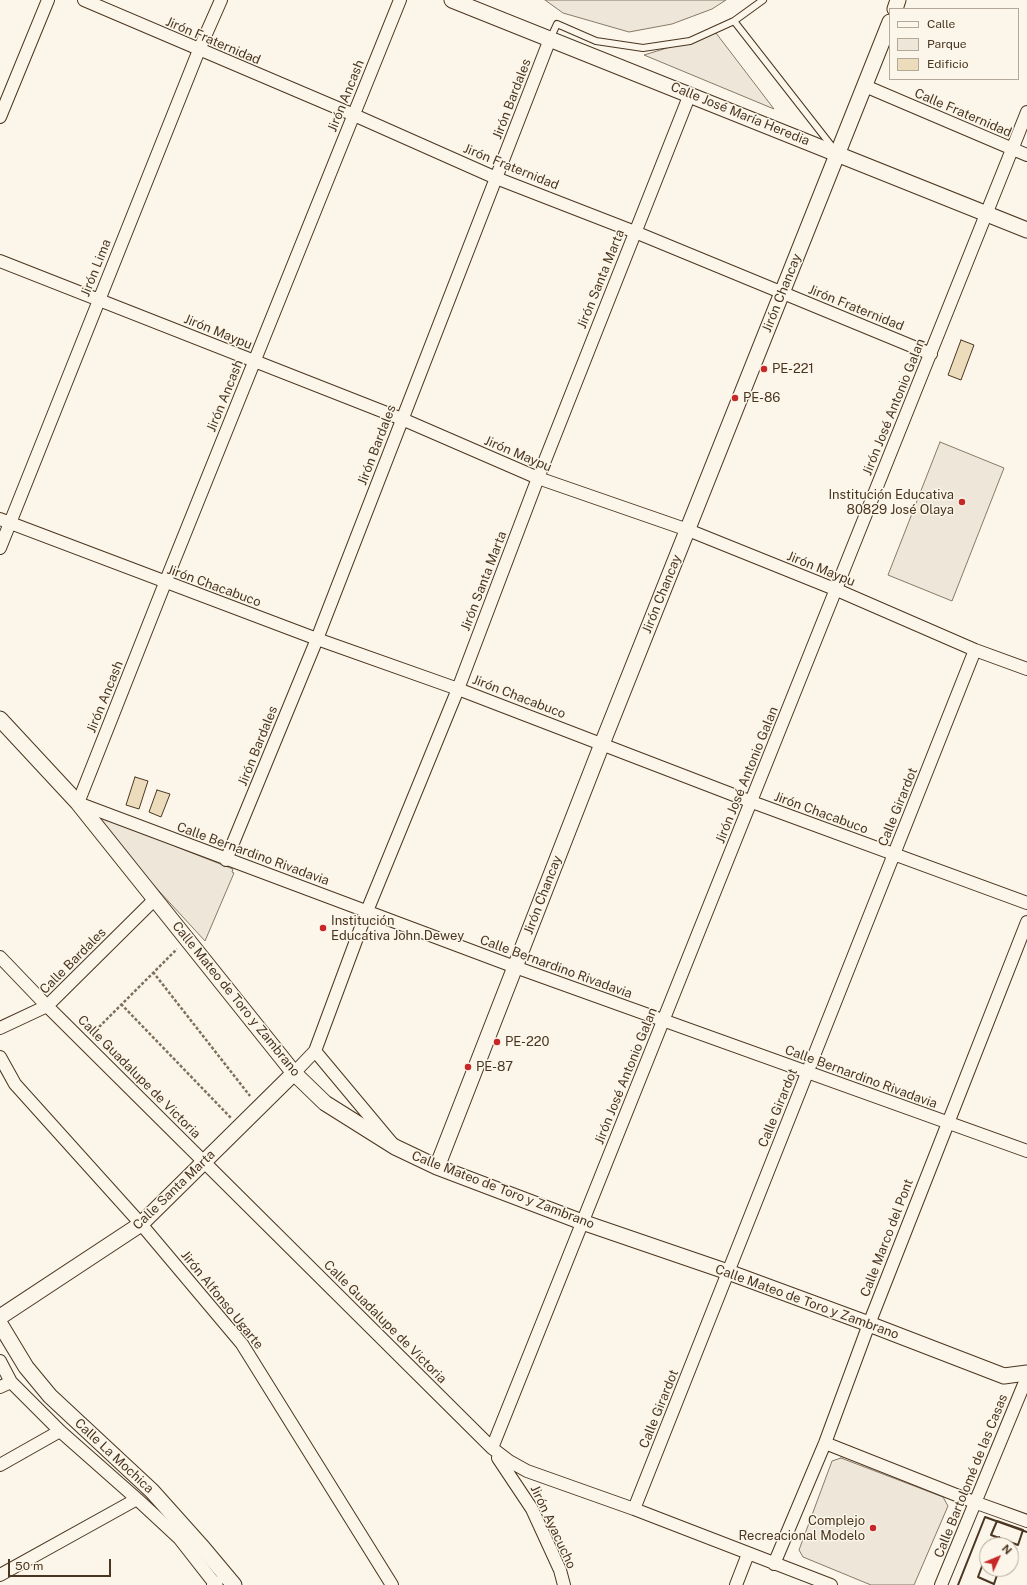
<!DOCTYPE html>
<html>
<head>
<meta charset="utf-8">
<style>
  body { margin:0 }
  #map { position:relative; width:1027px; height:1585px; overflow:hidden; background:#fbf6e9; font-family:"Public Sans",sans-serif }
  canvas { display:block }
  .legend { position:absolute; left:889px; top:8px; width:130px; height:72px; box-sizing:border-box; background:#fbf6e9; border:1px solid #b4a999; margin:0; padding:5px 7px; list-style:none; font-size:12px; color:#4a3520 }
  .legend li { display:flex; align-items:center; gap:8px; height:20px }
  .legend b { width:20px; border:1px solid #b4a999 }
  .north { position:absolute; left:979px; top:1537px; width:40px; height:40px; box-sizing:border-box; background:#fbf6e9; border:1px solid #b4a999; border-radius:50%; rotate:46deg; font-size:11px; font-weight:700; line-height:16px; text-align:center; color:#4a3520 }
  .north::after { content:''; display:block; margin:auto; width:14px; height:18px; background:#c62828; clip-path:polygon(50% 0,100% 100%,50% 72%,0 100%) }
  .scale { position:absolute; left:8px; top:1559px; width:103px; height:18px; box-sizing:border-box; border:2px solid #4a3520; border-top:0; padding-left:5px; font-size:12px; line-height:14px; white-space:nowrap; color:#4a3520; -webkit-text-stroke:3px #fbf6e9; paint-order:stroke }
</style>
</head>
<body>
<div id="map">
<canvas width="1027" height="1585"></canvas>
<ul class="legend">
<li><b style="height:5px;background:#fbf6e9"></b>Calle</li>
<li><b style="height:11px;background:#ede6d9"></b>Parque</li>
<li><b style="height:11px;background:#ecdcbc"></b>Edificio</li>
</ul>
<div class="north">N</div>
<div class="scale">50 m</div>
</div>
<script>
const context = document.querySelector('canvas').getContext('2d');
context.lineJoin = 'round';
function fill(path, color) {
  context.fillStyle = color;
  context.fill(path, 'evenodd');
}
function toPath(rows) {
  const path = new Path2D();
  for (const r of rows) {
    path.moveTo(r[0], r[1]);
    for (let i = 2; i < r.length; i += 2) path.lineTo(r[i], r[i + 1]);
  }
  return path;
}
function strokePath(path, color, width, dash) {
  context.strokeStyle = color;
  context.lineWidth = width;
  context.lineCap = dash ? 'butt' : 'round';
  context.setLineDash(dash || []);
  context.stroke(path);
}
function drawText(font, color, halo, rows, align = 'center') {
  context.font = font + ' "Public Sans",sans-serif';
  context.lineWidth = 3;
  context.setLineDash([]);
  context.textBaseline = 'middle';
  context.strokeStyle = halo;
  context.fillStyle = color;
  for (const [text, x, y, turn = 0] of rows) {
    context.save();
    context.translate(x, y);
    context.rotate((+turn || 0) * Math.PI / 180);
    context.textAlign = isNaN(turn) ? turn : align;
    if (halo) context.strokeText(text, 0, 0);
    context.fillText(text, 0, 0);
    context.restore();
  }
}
const green = toPath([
  [545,0,726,0,712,9,672,24,629,32,563,13,545,0],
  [716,33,774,109,644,55,716,33],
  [940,442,1004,468,952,601,888,575,940,442],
  [78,803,177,847,233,869,232,872,234,873,205,941,78,803],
  [841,1458,943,1497,948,1506,914,1585,871,1585,803,1557,799,1550,832,1461,841,1458]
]);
fill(green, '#ede6d9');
strokePath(green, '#887966', 1);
const building = toPath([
  [961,340,974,345,961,380,948,375,961,340],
  [135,777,148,781,139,809,126,805,135,777],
  [157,790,170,794,161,817,149,812,157,790]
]);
fill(building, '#ecdcbc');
strokePath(building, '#4a3520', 1);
const service = toPath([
  [734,21,834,149],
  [550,39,557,24,596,41,643,48,690,41,734,21,763,0]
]);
const minor = toPath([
  [84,0,354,115,496,178,635,232,931,354],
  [400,0,165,583,78,803,515,967,1027,1151],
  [865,86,1027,155],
  [0,117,48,0],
  [0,261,402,419,538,478,688,530,837,590,975,650,1027,669],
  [0,519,317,639,458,689,752,802,1027,903],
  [0,548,199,50,221,0],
  [226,860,317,639,550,39],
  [0,957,47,1006,492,1448,509,1461,527,1471,634,1509,831,1585],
  [0,1028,47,1006,155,899],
  [315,1051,391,1142],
  [0,1057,15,1084,141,1224,242,1344,392,1585],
  [294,1073,315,1051,367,911,458,689,538,478,690,94],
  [0,1361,11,1382,60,1431,137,1499,179,1538,215,1584,213,1585],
  [0,1387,11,1382],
  [825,1443,974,1502,1027,1521],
  [492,1448,1027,112],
  [498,1458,532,1509,560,1570,564,1585],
  [0,1465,60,1431],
  [634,1509,975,650],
  [774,1564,825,1443,869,1324,1027,922],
  [0,1575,137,1499],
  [736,1585,748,1554],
  [941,1585,1027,1377]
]);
const tertiary = toPath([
  [452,0,1027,230],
  [895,9,898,0],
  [0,719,78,803,294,1073,325,1103,395,1147,437,1167,582,1222,728,1272,869,1324,1004,1376,1027,1373],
  [437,1167,602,744,890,22],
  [0,1317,141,1224,294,1073],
  [0,1324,26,1367,50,1396,152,1491,203,1548,234,1585],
  [215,1584,215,1585]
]);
strokePath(service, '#4a3520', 8);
strokePath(minor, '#4a3520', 14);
strokePath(tertiary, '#4a3520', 17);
strokePath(toPath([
  [153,972,250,1096],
  [121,1004,231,1118],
  [92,1034,177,949]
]), '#7f6f5c', 2.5, [3, 2]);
strokePath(service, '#fbf6e9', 6);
strokePath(minor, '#fbf6e9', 12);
strokePath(tertiary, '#fbf6e9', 15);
strokePath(toPath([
  [997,1521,1023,1530,1018,1545,991,1535,997,1521],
  [999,1537,997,1542,1005,1545],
  [987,1553,978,1577,994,1584,999,1569],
  [1000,1575,1002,1569],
  [958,1585,985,1517,1027,1532]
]), '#4a3520', 2);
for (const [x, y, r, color] of [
  [764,369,4,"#c62828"],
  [735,398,4,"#c62828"],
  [962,502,4,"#c62828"],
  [323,928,4,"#c62828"],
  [497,1042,4,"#c62828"],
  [468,1067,4,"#c62828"],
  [873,1528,4,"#c62828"]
]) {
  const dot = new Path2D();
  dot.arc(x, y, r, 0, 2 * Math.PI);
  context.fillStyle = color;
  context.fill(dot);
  strokePath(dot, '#fbf6e9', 1.5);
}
drawText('13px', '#4a3520', '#fbf6e9', [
  ["Jirón Fraternidad",213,41,23],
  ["Jirón Ancash",346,96,-68],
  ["Jirón Bardales",512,99,-69],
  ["Calle Fraternidad",963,113,23],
  ["Calle José María Heredia",740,114,22],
  ["Jirón Fraternidad",511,167,22],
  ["Jirón Lima",96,268,-68],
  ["Jirón Santa Marta",601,279,-68],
  ["Jirón Chancay",782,293,-68],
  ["Jirón Fraternidad",856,308,22],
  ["Jirón Maypu",218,332,22],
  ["Jirón Ancash",225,396,-68],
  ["Jirón José Antonio Galan",894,407,-68],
  ["Jirón Bardales",377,445,-69],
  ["Jirón Maypu",518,454,23],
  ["Jirón Maypu",821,569,22],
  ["Jirón Santa Marta",484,581,-69],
  ["Jirón Chacabuco",214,586,20],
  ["Jirón Chancay",662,594,-68],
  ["Jirón Ancash",105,697,-68],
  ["Jirón Chacabuco",519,697,21],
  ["Jirón Bardales",258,746,-68],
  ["Jirón José Antonio Galan",747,775,-68],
  ["Calle Girardot",898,807,-68],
  ["Jirón Chacabuco",821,813,20],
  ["Calle Bernardino Rivadavia",253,854,20],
  ["Jirón Chancay",543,895,-69],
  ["Calle Bardales",73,961,-45],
  ["Calle Bernardino Rivadavia",556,967,20],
  ["Calle Mateo de Toro y Zambrano",236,999,51],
  ["Jirón José Antonio Galan",626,1076,-68],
  ["Calle Guadalupe de Victoria",139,1077,45],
  ["Calle Bernardino Rivadavia",861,1077,20],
  ["Calle Girardot",778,1108,-68],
  ["Calle Santa Marta",174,1190,-44],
  ["Calle Mateo de Toro y Zambrano",503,1190,21],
  ["Calle Marco del Pont",887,1238,-69],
  ["Jirón Alfonso Ugarte",222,1300,51],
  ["Calle Mateo de Toro y Zambrano",807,1302,20],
  ["Calle Guadalupe de Victoria",385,1322,45],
  ["Calle Girardot",659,1409,-68],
  ["Calle La Mochica",114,1456,43],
  ["Calle Bartolomé de las Casas",971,1476,-68],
  ["Jirón Ayacucho",553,1527,65]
]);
drawText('13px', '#4a3520', '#fbf6e9', [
  ["PE-221",772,369],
  ["PE-86",743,398],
  ["Institución Educativa",954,495,"right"],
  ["80829 José Olaya",954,510,"right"],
  ["Institución",331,921],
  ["Educativa John Dewey",331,936],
  ["PE-220",505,1042],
  ["PE-87",476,1067],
  ["Complejo",865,1521,"right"],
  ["Recreacional Modelo",865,1536,"right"]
], 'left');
</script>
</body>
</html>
